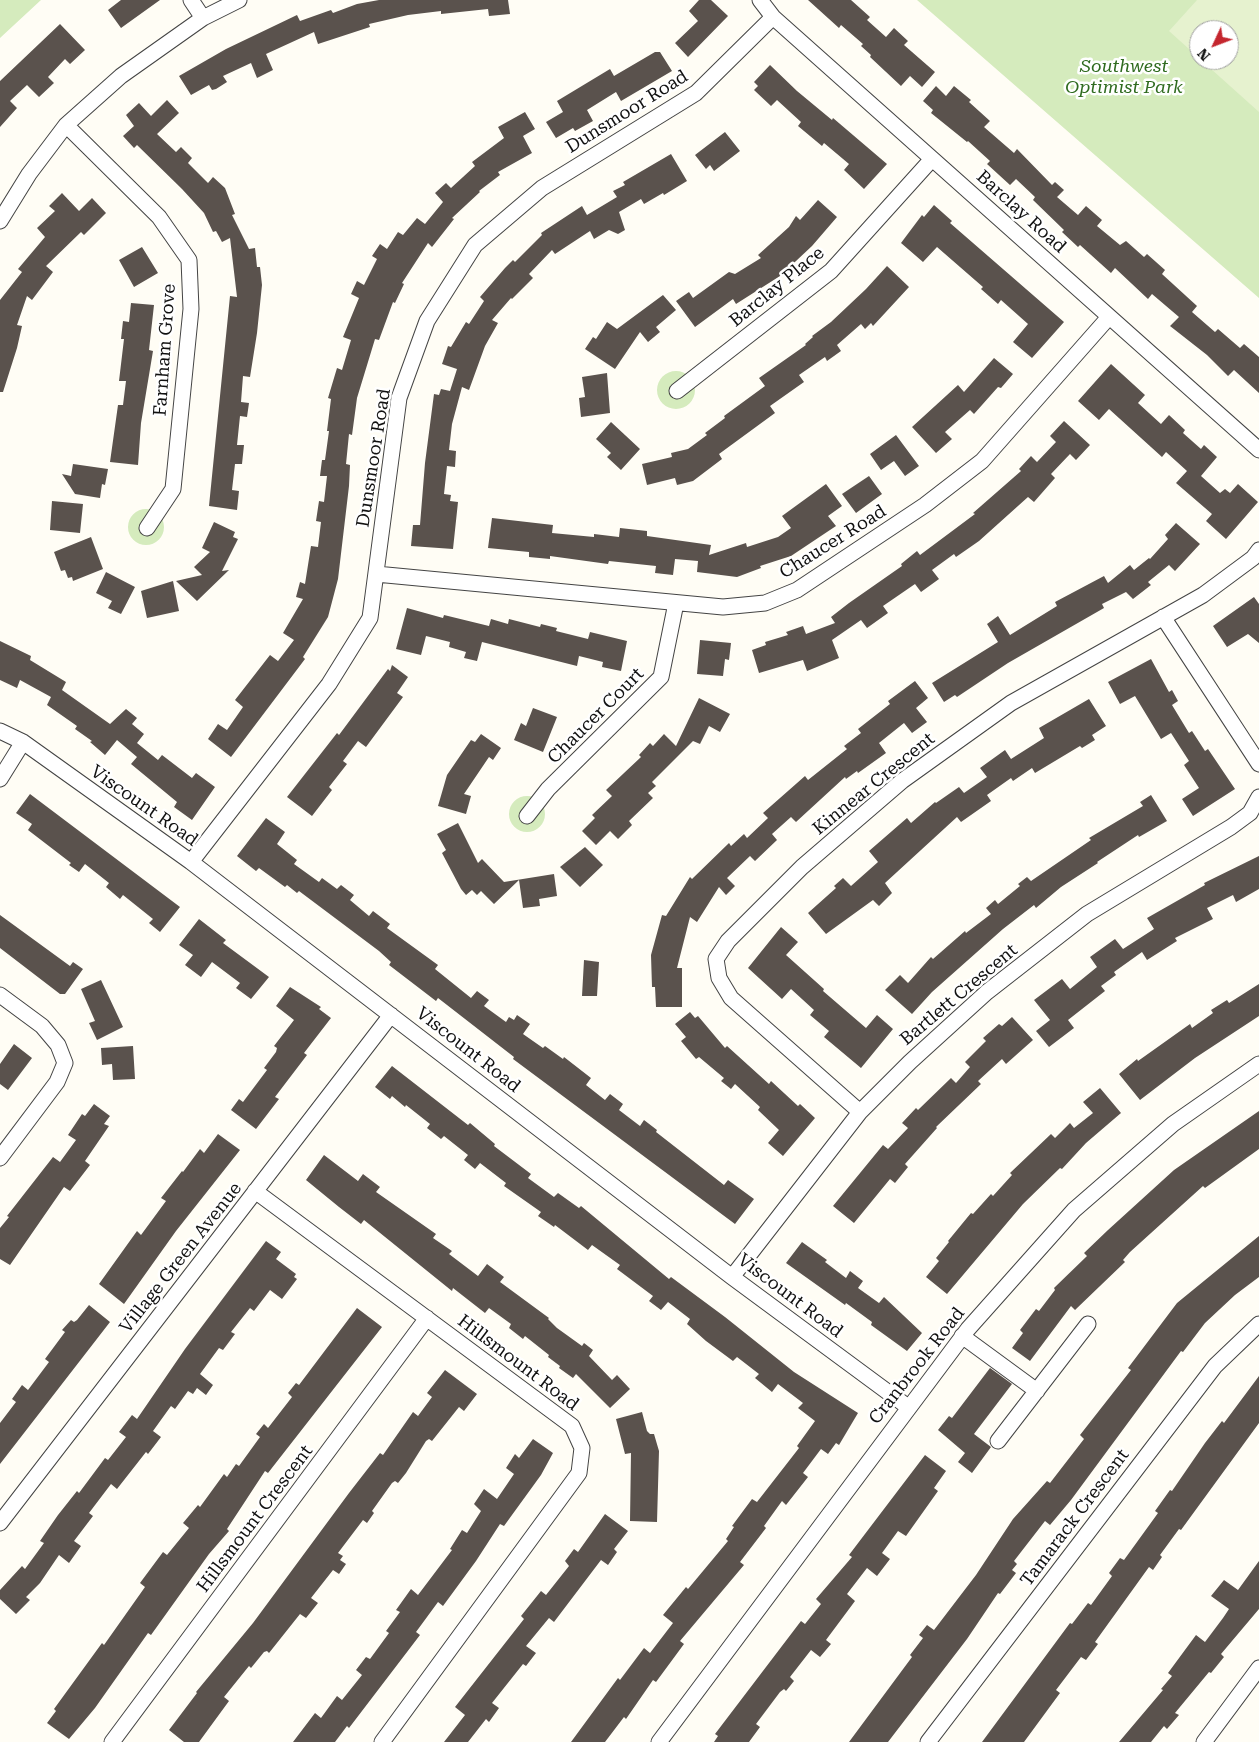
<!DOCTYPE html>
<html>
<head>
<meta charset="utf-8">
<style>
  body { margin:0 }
  #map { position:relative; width:1259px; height:1742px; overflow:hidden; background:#fffdf5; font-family:"Roboto Serif",serif }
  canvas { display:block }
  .north { position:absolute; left:1189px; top:20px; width:50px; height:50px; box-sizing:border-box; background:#fff; border:1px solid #a0a0a0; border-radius:50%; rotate:227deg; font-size:14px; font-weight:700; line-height:20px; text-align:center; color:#111 }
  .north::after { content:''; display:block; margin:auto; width:18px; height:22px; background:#c4262e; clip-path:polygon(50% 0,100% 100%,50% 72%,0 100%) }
</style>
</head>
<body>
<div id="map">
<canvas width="1259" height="1742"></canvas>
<div class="north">N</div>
</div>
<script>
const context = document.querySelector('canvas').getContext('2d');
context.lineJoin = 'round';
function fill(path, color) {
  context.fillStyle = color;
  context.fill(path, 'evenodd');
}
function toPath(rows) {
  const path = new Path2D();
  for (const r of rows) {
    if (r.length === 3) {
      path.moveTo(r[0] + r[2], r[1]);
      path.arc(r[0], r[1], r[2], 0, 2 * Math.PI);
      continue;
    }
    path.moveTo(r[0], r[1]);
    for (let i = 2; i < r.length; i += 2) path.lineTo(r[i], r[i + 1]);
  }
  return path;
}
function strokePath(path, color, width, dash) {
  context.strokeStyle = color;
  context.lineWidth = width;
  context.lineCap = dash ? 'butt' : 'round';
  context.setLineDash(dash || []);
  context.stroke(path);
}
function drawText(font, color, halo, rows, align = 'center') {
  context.font = font + ' "Roboto Serif",serif';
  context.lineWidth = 5;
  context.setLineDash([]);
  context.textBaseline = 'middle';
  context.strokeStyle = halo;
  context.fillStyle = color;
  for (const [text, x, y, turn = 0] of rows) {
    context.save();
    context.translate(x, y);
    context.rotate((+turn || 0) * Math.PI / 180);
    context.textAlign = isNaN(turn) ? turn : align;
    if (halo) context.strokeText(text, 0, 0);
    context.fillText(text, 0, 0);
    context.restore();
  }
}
fill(toPath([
  [0,0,41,0,0,38],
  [917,0,1259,0,1259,298],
  [1199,30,1229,30,1229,60,1199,60],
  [676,390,19],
  [146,527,18],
  [527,814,18]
]), '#d5ebbd');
fill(toPath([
  [1197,0,1259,0,1259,112,1201,60,1229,60,1229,30,1199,30,1199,58,1169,31]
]), '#e6f2cf');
fill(toPath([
  [121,0,160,0,121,28,108,10],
  [379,0,508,0,510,14,489,16,488,9,441,14,441,11,408,15,369,24,370,27,318,44,314,32,266,54,273,70,257,78,251,63,223,76,227,82,216,89,212,90,209,85,191,95,179,76,226,49,297,15,300,21,331,10,333,13,357,4],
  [699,0,711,0,728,16,688,57,675,43,698,21,689,11],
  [808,0,851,0,870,17,867,20,886,37,894,28,908,41,904,45,935,72,922,87,910,76,901,86,870,57,871,55,861,46,863,44,841,25,839,28],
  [60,24,85,50,70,64,65,59,48,77,54,83,39,97,27,85,10,101,17,108,0,127,0,81],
  [655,52,660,52,672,71,621,101,616,92,587,110,593,121,575,131,573,128,556,138,546,122,563,112,557,101,610,69,614,76],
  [770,65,797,91,832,120,833,118,887,164,864,189,844,170,849,164,824,143,822,146,798,126,801,122,777,100,771,106,754,90,758,86,754,82],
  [936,86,946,96,954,86,971,100,969,102,990,121,984,127,1014,153,1017,149,1052,185,1055,182,1064,190,1057,197,1078,215,1086,206,1102,220,1097,226,1120,245,1126,241,1144,257,1147,254,1165,270,1162,274,1197,306,1192,312,1215,332,1218,329,1240,348,1244,344,1259,357,1259,393,1234,370,1228,376,1207,355,1170,326,1179,317,1152,294,1148,299,1115,268,1111,273,1080,245,1078,247,1062,232,1064,230,1033,200,1035,197,1016,179,1010,185,987,164,990,161,968,141,967,142,931,113,933,110,923,101],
  [167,100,179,113,157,134,176,152,181,147,192,158,188,163,208,183,213,177,225,188,235,214,232,215,249,249,255,248,257,267,260,267,262,285,257,333,250,377,243,376,241,402,249,403,247,417,240,416,237,445,244,445,242,464,235,464,232,490,239,491,237,510,209,506,230,296,237,297,230,238,222,242,216,231,213,232,204,213,182,189,137,145,134,148,123,136,134,126,126,115,139,103,151,116],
  [525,112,535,129,523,136,532,153,498,172,500,175,479,191,480,192,452,218,454,219,432,247,428,243,402,283,404,284,395,303,393,302,379,340,375,339,357,398,352,435,349,434,346,464,350,465,349,486,338,579,328,617,303,657,305,659,231,757,208,739,218,724,227,730,243,707,235,700,270,655,278,661,294,640,283,633,303,599,296,597,300,582,305,584,311,546,318,547,321,522,316,521,319,501,324,502,327,476,320,476,322,460,325,460,329,431,327,431,331,399,328,398,337,368,342,370,351,340,343,337,359,298,351,294,357,281,364,285,377,259,372,256,380,244,387,249,398,232,403,235,417,218,425,224,443,202,435,193,446,183,451,188,475,166,472,162,504,138,498,127],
  [725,132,740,151,714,171,710,165,706,169,695,155],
  [671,154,687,181,664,195,663,193,644,204,641,199,619,212,625,230,618,234,609,230,594,239,590,231,555,254,552,250,529,274,533,278,512,299,511,298,492,320,498,323,485,346,469,390,462,387,452,424,449,450,456,451,455,467,447,466,444,494,451,495,450,501,458,502,453,549,411,546,413,525,420,525,425,463,434,394,439,395,441,389,450,391,457,369,442,364,448,346,451,347,466,322,469,324,484,301,480,297,505,268,513,260,515,262,542,235,541,233,582,206,587,215,617,197,613,191,625,185,623,182],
  [62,193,79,211,92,198,106,213,84,235,81,232,46,266,53,272,32,300,27,296,17,325,22,326,17,348,3,392,0,392,0,300,22,272,18,269,45,237,37,228,55,211,49,206],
  [818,200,837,217,812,246,780,276,736,304,733,299,695,327,676,301,689,292,693,298,729,272,735,274,761,258,758,255,789,227,796,216,800,220],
  [934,205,952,221,950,223,1064,322,1032,358,1013,342,1028,324,1001,300,998,304,981,289,983,287,937,247,923,262,901,243,922,215,924,217],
  [142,247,158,273,134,287,119,260],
  [887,266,909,287,873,326,871,323,865,329,861,324,837,345,841,351,827,361,825,357,799,375,804,382,770,406,775,413,719,454,722,459,693,481,677,485,675,478,647,485,642,464,672,457,671,453,688,449,707,435,705,433,725,418,724,416,765,386,759,378,806,345,805,344,813,337,812,336,831,322,866,289],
  [663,295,676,310,656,327,660,332,648,342,640,332,615,369,585,349,593,337,596,339,607,322,617,329],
  [131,303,154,305,149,350,153,351,141,423,138,465,110,462,118,405,123,405,126,381,119,381,124,339,121,339,123,321,129,322],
  [994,358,1013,374,1001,388,998,387,974,414,970,410,945,432,952,439,936,453,912,427,958,385,964,392],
  [1111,364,1145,395,1138,403,1161,424,1169,415,1185,430,1183,433,1201,449,1204,445,1217,457,1201,476,1220,493,1225,489,1230,493,1238,484,1258,502,1226,539,1206,521,1212,514,1176,483,1187,471,1166,452,1162,457,1109,409,1099,420,1078,401],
  [607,373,610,413,581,417,579,398,585,397,582,377],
  [1064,421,1090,445,1076,460,1070,454,1051,474,1055,478,1034,502,1028,497,979,541,956,557,954,554,932,570,939,579,921,592,915,584,883,606,888,613,867,628,861,620,832,640,839,658,807,671,803,660,759,673,752,650,766,645,765,642,788,635,786,632,803,626,806,634,835,623,831,617,849,603,902,566,901,564,917,551,920,555,975,514,973,513,1021,471,1019,469,1031,456,1037,462,1056,442,1050,436],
  [611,422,640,449,621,470,607,457,611,453,596,439],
  [896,435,919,466,905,476,894,461,881,470,870,454],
  [73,464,108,469,105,485,102,484,100,498,75,494,62,474,71,476],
  [869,476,882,494,856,513,842,494],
  [826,484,842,506,828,516,836,526,791,556,760,566,761,568,737,577,697,572,698,561,675,559,673,575,655,573,656,566,609,561,608,564,550,556,550,559,529,557,529,552,488,548,492,518,553,525,552,533,594,537,594,534,619,537,620,528,647,531,647,536,711,545,709,555,746,543,747,547,778,537,791,528,782,516],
  [52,501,83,504,80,533,50,530],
  [214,522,235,532,233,537,238,539,222,571,229,570,197,601,176,581,202,575,194,567,210,552,202,548],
  [1176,523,1200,544,1175,571,1169,565,1148,582,1151,585,1133,599,1126,592,1102,604,1104,608,1008,663,957,697,955,695,944,702,932,683,998,642,987,624,998,616,1010,635,1057,606,1055,602,1104,576,1108,583,1130,565,1134,570,1149,558,1150,559,1168,539,1165,535],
  [91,537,103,569,73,581,72,577,68,578,65,570,61,571,54,552],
  [106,572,135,587,121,614,108,608,112,601,96,593],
  [173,581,179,611,147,618,141,591],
  [1254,597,1259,604,1259,643,1248,634,1227,647,1213,626],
  [407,608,443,618,444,615,489,626,491,619,508,624,509,619,540,627,541,624,557,628,556,631,588,639,590,632,627,641,621,671,602,667,603,662,579,656,577,666,482,642,477,661,464,658,466,652,449,647,450,642,426,636,421,655,396,649],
  [700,640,731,643,729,660,725,659,723,676,697,674],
  [0,641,31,656,30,660,66,682,62,690,110,724,126,709,137,718,132,724,144,734,137,743,158,760,162,755,192,778,196,773,215,787,192,820,174,807,177,802,131,764,137,757,117,740,105,755,90,742,92,741,75,729,77,726,47,705,51,697,20,680,17,688,0,680],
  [1151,659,1169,692,1172,690,1178,701,1172,705,1189,733,1192,731,1205,751,1208,749,1235,789,1193,816,1182,799,1199,788,1184,765,1189,761,1171,733,1161,739,1135,696,1120,704,1108,682],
  [392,665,408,677,397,693,403,697,366,747,358,741,343,761,347,764,329,787,332,790,312,816,287,797,337,733,339,735,388,669,390,671],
  [915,681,928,698,916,708,927,722,912,733,904,723,879,743,886,753,858,773,857,771,846,779,845,777,796,822,791,817,772,834,777,840,755,861,750,856,727,878,735,886,726,895,719,887,697,922,690,917,677,968,682,968,682,1007,656,1007,655,987,652,987,651,955,662,915,666,916,690,877,692,879,729,843,731,846,744,834,747,838,768,818,763,813,805,776,808,780,847,749,844,746,861,733,858,729,890,704,888,701],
  [699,698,730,714,720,732,709,726,700,744,693,741,652,782,656,786,648,793,653,798,629,821,632,825,618,839,610,831,596,845,582,831,595,818,592,815,612,796,606,790,641,757,639,755,650,743,653,746,664,734,676,746],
  [1089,699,1106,726,1092,735,1095,740,1082,748,1080,746,1035,773,1032,768,1013,781,1011,778,987,795,991,801,961,822,957,817,885,883,892,893,879,906,873,900,826,934,808,913,836,888,834,886,843,878,851,886,878,862,869,851,907,818,911,823,935,802,936,803,959,787,964,793,987,777,980,768,1005,750,1011,759,1044,738,1039,728],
  [533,708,557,717,543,752,514,740,521,723,526,726],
  [481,734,501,748,493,760,489,757,464,794,471,796,466,814,438,806,447,775,471,740,475,742],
  [30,794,180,907,160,932,149,923,153,919,123,895,120,899,106,887,109,883,85,864,79,872,69,865,71,863,28,830,32,824,16,813],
  [1151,795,1167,821,1139,837,1138,835,1097,862,1098,863,1061,887,1036,908,1034,905,1003,929,932,992,912,1014,885,990,900,975,908,983,931,957,933,959,965,931,966,933,991,914,986,908,995,900,998,904,1020,886,1018,884,1027,877,1031,881,1091,840,1089,838,1143,806,1140,802],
  [266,818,285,832,277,844,297,860,294,864,319,882,322,878,337,889,341,885,354,895,350,900,369,916,373,911,390,924,387,928,438,965,435,969,471,998,477,991,489,1000,484,1006,506,1022,509,1017,514,1020,517,1015,530,1024,523,1034,543,1048,545,1046,563,1059,564,1057,591,1078,586,1085,605,1100,610,1094,623,1104,619,1110,640,1126,644,1120,657,1130,656,1132,724,1185,728,1180,754,1199,735,1224,513,1059,514,1057,438,998,436,1001,389,965,391,962,379,951,299,891,297,893,287,885,285,887,259,868,256,871,237,856],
  [458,823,478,863,482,859,504,882,554,874,557,896,539,899,540,906,523,908,519,880,494,904,481,891,477,895,472,890,466,895,461,889,442,853,446,850,437,834],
  [585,847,603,865,580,887,560,867],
  [1259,856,1259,889,1236,902,1233,895,1207,908,1213,919,1175,938,1177,941,1147,960,1142,952,1114,972,1116,975,1101,986,1105,991,1068,1020,1074,1028,1049,1047,1036,1031,1050,1020,1034,1000,1062,979,1070,989,1097,967,1090,957,1115,939,1123,949,1154,929,1147,918,1205,885,1204,883],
  [0,915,70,966,73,962,83,969,65,994,60,994,0,948],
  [199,919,226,940,223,943,269,977,251,999,236,988,240,983,212,962,201,977,185,965,193,955,179,945],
  [781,927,798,942,786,955,824,989,823,991,866,1028,877,1015,893,1029,861,1068,824,1037,829,1031,810,1015,814,1010,791,989,782,999,748,968],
  [584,960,599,962,597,996,582,996],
  [101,980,123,1027,97,1040,89,1023,95,1021,81,989],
  [1259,984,1259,1016,1195,1058,1140,1100,1119,1074,1137,1059,1138,1061,1190,1024,1192,1028,1213,1013,1211,1010,1227,1000,1229,1003],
  [290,987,321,1007,319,1009,331,1018,304,1053,307,1055,275,1097,279,1099,256,1129,231,1110,239,1099,243,1102,267,1070,264,1068,276,1052,277,1048,274,1046,294,1020,276,1006],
  [690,1012,695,1018,698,1016,725,1048,727,1046,769,1084,771,1081,798,1106,800,1104,815,1118,783,1156,768,1143,779,1130,758,1110,760,1107,735,1084,731,1089,721,1081,724,1078,699,1057,696,1059,681,1041,686,1037,675,1024],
  [1012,1017,1033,1040,1006,1064,1002,1059,978,1081,981,1084,936,1127,937,1128,905,1164,908,1167,895,1183,890,1179,854,1223,833,1206,883,1145,888,1149,908,1128,902,1123,916,1108,918,1110,951,1078,956,1083,970,1067,965,1062,986,1041,983,1038,999,1024,1002,1026],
  [14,1044,32,1058,8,1090,0,1084,0,1064],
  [133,1046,135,1079,113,1080,112,1064,102,1065,101,1048],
  [392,1066,468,1125,470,1123,495,1144,494,1146,531,1174,528,1178,554,1197,558,1193,579,1208,581,1206,669,1279,671,1277,725,1317,794,1372,858,1413,839,1445,836,1443,828,1454,821,1449,803,1473,808,1477,786,1505,782,1501,764,1526,766,1528,740,1562,744,1565,680,1641,684,1644,656,1682,653,1680,626,1719,624,1717,605,1742,571,1742,618,1678,620,1680,644,1648,650,1653,673,1623,663,1615,686,1587,688,1589,728,1541,726,1539,734,1527,732,1526,752,1499,757,1502,799,1448,797,1446,815,1421,798,1408,803,1403,778,1384,772,1392,755,1378,759,1374,737,1357,733,1361,706,1341,687,1324,690,1319,668,1302,661,1310,649,1301,653,1296,617,1269,620,1265,592,1245,588,1250,555,1225,554,1227,538,1216,541,1212,504,1186,506,1183,480,1163,475,1169,464,1160,468,1155,444,1136,441,1139,427,1128,430,1124,406,1105,405,1107,392,1096,390,1099,375,1087],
  [1100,1088,1121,1113,1086,1143,1062,1169,1060,1168,1023,1204,947,1294,926,1277,939,1261,936,1258,949,1242,948,1241,971,1213,973,1214,991,1194,993,1196,1012,1175,1010,1173,1051,1134,1055,1138,1070,1123,1074,1128,1093,1113,1083,1102],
  [94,1104,110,1116,104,1124,109,1126,85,1161,90,1165,70,1191,64,1187,10,1265,0,1259,0,1228,9,1217,7,1216,53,1157,60,1162,76,1140,68,1135,82,1114,85,1116],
  [1259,1111,1259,1149,1205,1188,1203,1186,1130,1252,1123,1260,1125,1262,1075,1310,1071,1306,1030,1361,1012,1348,1023,1333,1020,1330,1036,1309,1039,1311,1055,1290,1054,1288,1087,1256,1084,1253,1108,1230,1174,1170],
  [218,1134,240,1150,176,1231,124,1304,99,1284,137,1231,141,1235,166,1201,161,1198,182,1171,183,1172,200,1149,204,1153],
  [324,1155,358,1181,363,1174,380,1187,376,1192,436,1234,433,1238,452,1251,449,1254,478,1276,487,1264,504,1277,500,1282,549,1318,548,1319,557,1328,582,1346,584,1343,593,1350,589,1356,612,1380,617,1375,630,1389,610,1408,576,1374,573,1378,559,1368,560,1366,548,1357,549,1355,525,1336,523,1339,509,1328,511,1324,489,1308,485,1313,453,1288,452,1291,364,1220,361,1224,339,1207,306,1180],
  [1259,1236,1259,1277,1235,1295,1205,1323,1183,1352,1181,1351,1071,1500,1050,1525,1045,1521,1014,1561,1017,1564,1012,1570,1016,1573,1000,1594,998,1593,967,1639,888,1742,849,1742,912,1657,910,1655,923,1638,919,1635,927,1625,934,1630,976,1575,1013,1519,1047,1481,1050,1483,1084,1439,1080,1435,1131,1370,1128,1368,1177,1303],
  [266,1241,281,1252,276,1259,296,1274,294,1277,297,1279,282,1299,270,1290,254,1311,250,1308,231,1332,235,1334,223,1350,219,1348,200,1374,213,1385,206,1395,197,1388,193,1394,188,1391,175,1409,171,1406,153,1431,161,1437,148,1454,146,1452,117,1489,111,1484,89,1513,93,1516,74,1541,81,1546,69,1563,59,1555,40,1583,26,1597,30,1600,16,1614,0,1599,0,1590,22,1566,25,1569,44,1543,40,1541,58,1515,77,1491,79,1493,105,1458,108,1460,126,1437,119,1432,132,1415,137,1419,185,1349],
  [802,1242,827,1260,825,1262,846,1278,850,1271,863,1281,858,1288,879,1303,884,1297,922,1333,907,1351,871,1325,872,1322,846,1303,845,1305,786,1263],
  [89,1305,110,1322,0,1464,0,1423,16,1402,12,1399,22,1385,28,1390,49,1362,45,1359,65,1332,62,1330,71,1320,74,1322,77,1320],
  [357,1308,382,1327,268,1473,265,1471,227,1529,229,1531,209,1554,151,1635,148,1633,95,1708,69,1739,47,1723,56,1711,54,1709,102,1643,104,1645,145,1587,140,1583,163,1552,167,1555,189,1528,183,1523,198,1505,200,1507,224,1474,227,1477,236,1464,239,1466,260,1437,256,1434,264,1424,268,1428,292,1397,288,1393,296,1383,299,1385],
  [990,1368,1012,1384,974,1434,991,1447,972,1473,958,1462,965,1453,938,1430,949,1416,952,1418],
  [445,1370,477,1394,464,1411,459,1407,432,1441,429,1439,426,1441,406,1473,398,1483,395,1481,392,1483,372,1511,374,1513,367,1523,363,1520,338,1553,343,1556,340,1560,346,1564,339,1574,333,1570,311,1598,318,1603,306,1618,300,1614,269,1653,267,1651,264,1652,251,1668,249,1666,224,1697,229,1701,199,1742,184,1742,169,1730,197,1693,196,1692,253,1623,349,1493,380,1453,383,1455,413,1412,418,1416,432,1397,427,1393],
  [1259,1376,1259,1423,1181,1530,1179,1529,1160,1555,1162,1557,1153,1570,1149,1567,1095,1642,1098,1644,1086,1660,1081,1657,1056,1690,1060,1693,1024,1742,982,1742,1070,1623,1072,1624,1088,1603,1091,1605,1112,1576,1109,1573,1120,1558,1124,1560,1158,1513,1155,1511,1170,1490,1172,1491,1205,1443,1222,1421,1224,1423],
  [642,1412,647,1431,650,1434,654,1434,659,1451,657,1522,630,1521,631,1453,625,1454,616,1419],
  [533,1439,553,1453,541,1475,504,1526,500,1524,476,1561,443,1606,438,1602,416,1632,420,1635,349,1728,347,1726,335,1742,293,1742,315,1713,321,1718,337,1696,342,1700,362,1675,356,1670,366,1657,370,1659,389,1633,386,1631,400,1612,396,1610,411,1589,418,1595,452,1550,450,1549,462,1530,467,1533,481,1511,474,1504,484,1489,497,1499,514,1474,506,1468,515,1454,519,1458],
  [925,1455,946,1471,934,1488,938,1491,906,1536,898,1531,882,1553,890,1559,877,1576,867,1568,847,1594,855,1601,826,1640,831,1644,820,1657,811,1650,790,1677,794,1681,786,1691,784,1689,780,1692,756,1724,760,1727,749,1742,714,1742,718,1736,715,1734,801,1621,805,1624,821,1604,816,1599,852,1557,849,1555],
  [605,1514,628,1531,614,1549,617,1552,608,1565,601,1560,554,1622,549,1618,526,1646,536,1653,526,1666,523,1664,492,1703,499,1708,489,1722,486,1719,468,1742,444,1742,465,1715,455,1707,524,1619,521,1616,541,1591,546,1595,569,1566,565,1561,574,1549,578,1552],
  [1259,1561,1259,1609,1221,1654,1224,1657,1211,1673,1209,1672,1175,1713,1179,1715,1167,1729,1164,1726,1151,1742,1119,1742,1163,1690,1161,1689,1172,1676,1168,1673,1196,1635,1205,1642,1223,1618,1229,1609,1211,1596,1224,1580,1238,1590]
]), '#5a524d');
const minor = toPath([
  [191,0,203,18],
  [760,0,773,17,1259,450],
  [66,125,159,217,189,260,191,309,173,489,147,528],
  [0,221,29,174,66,125,121,76,203,18,239,0],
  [677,391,831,271,932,159],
  [376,574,723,607,765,603,797,590,925,505,982,461,1109,317],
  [1163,617,1259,764],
  [0,731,23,742,191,862,732,1277,908,1407],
  [0,779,23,742],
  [527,816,548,789,661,677,676,603],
  [191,862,329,684,370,618,399,398,427,321,475,245,542,188,696,93,773,17],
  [0,995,42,1026,58,1045,65,1063,57,1082,0,1158],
  [860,1112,731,998,719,978,716,959,728,941,802,867,902,781,1011,703,1203,595,1253,558,1259,550],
  [255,1191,572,1426,582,1448,579,1473,382,1742],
  [732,1277,860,1112,910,1062,987,992,1087,914,1231,827,1250,813,1259,797],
  [962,1336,1037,1391],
  [998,1441,1088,1324],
  [0,1523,391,1015],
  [112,1742,427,1318],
  [659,1742,968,1329,1074,1210,1173,1124,1259,1064],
  [928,1742,1215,1366,1259,1324],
  [1204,1742,1259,1668]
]);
strokePath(minor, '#444', 17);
strokePath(minor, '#fff', 15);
drawText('italic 18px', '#2f6b1f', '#fff', [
  ["Southwest",1124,67],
  ["Optimist Park",1124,88]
]);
drawText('18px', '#111', '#fff', [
  ["Dunsmoor Road",627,112,-32],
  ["Barclay Road",1021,212,42],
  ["Barclay Place",777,287,-39],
  ["Farnham Grove",165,350,-86],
  ["Dunsmoor Road",374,458,-81],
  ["Chaucer Road",833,542,-32],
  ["Chaucer Court",596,716,-45],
  ["Kinnear Crescent",874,784,-39],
  ["Viscount Road",144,806,35],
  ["Bartlett Crescent",959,995,-40],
  ["Viscount Road",468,1050,38],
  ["Village Green Avenue",181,1258,-52],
  ["Viscount Road",790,1296,37],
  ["Hillsmount Road",518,1363,37],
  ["Cranbrook Road",917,1366,-52],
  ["Tamarack Crescent",1075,1518,-53],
  ["Hillsmount Crescent",255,1519,-53]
]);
</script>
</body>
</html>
